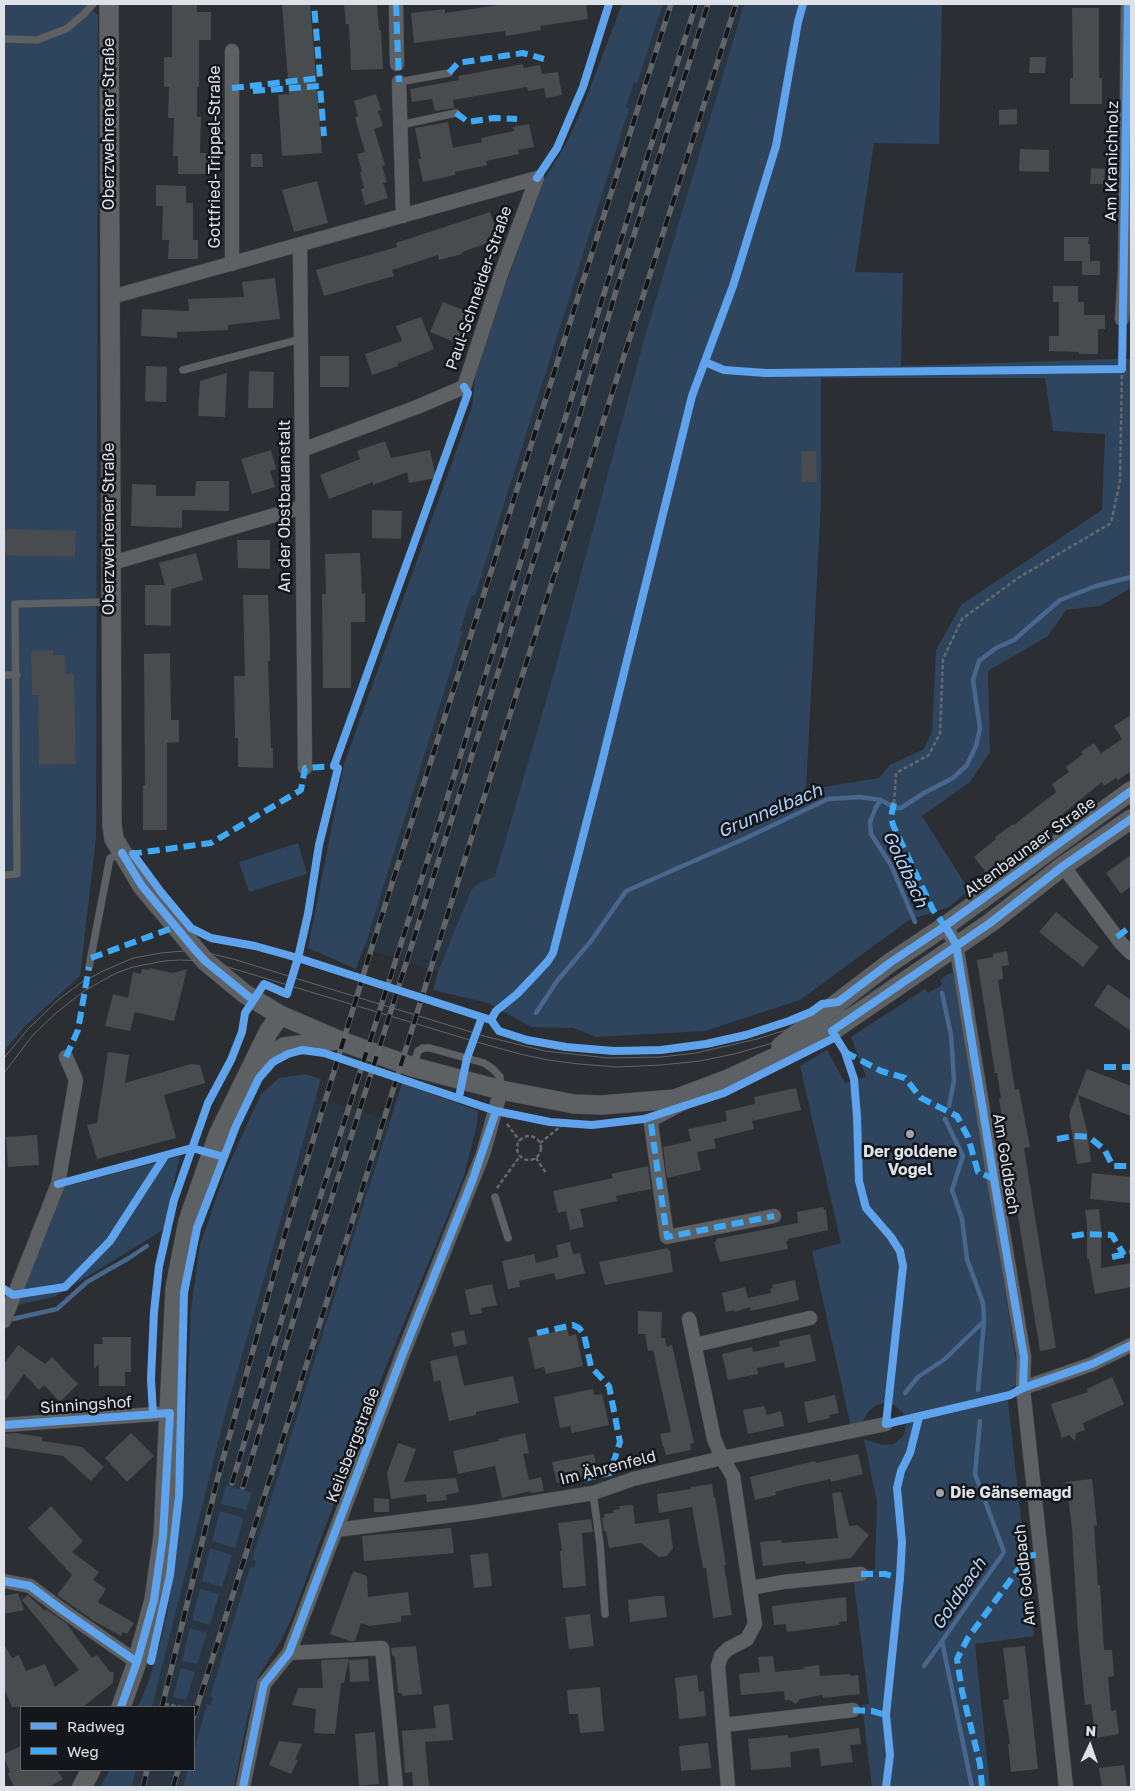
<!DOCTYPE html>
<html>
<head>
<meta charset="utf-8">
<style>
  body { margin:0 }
  #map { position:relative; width:1135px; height:1791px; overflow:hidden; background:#2b2f34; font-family:"Golos Text",sans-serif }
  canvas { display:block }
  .frame { position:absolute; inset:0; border:5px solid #dde2e8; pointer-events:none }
  .legend { position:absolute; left:20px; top:1706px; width:175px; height:65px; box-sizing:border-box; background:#13171b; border:1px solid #64686d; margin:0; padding:6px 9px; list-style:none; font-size:15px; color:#dde2e8 }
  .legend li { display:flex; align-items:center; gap:10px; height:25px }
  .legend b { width:25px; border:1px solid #64686d }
  .north { position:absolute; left:1065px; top:1721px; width:50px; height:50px; -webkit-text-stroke:4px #13171b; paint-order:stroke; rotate:3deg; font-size:14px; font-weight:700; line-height:20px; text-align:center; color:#dde2e8 }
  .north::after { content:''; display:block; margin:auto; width:18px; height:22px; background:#dde2e8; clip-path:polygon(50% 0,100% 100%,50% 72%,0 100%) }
</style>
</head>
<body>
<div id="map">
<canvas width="1135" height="1791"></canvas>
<div class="frame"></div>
<ul class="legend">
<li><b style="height:6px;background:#60a3ed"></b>Radweg</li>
<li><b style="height:6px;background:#3fa9f5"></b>Weg</li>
</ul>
<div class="north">N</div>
</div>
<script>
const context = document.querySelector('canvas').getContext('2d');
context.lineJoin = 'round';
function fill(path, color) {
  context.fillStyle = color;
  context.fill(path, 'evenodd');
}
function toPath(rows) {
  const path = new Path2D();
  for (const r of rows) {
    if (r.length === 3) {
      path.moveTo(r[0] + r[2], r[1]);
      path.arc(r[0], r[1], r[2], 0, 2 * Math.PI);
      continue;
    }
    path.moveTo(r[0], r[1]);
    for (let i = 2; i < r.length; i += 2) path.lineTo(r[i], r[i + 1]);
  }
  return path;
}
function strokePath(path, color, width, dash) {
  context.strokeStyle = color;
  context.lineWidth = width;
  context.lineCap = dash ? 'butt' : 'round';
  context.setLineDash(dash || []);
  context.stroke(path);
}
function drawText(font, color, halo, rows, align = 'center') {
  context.font = font + ' "Golos Text",sans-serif';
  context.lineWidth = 5;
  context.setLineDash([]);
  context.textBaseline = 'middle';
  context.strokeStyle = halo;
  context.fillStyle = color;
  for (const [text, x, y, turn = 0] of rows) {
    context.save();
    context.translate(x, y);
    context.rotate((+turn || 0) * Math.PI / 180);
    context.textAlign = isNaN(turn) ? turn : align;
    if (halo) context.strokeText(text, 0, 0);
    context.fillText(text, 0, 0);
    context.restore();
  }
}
fill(toPath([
  [663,4,744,4,645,336,554,673,495,876,479,883,471,890,438,972,363,948,463,632,460,631,472,594,475,596,629,109,626,107,634,82,637,83],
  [316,1097,391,1121,252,1559,256,1561,254,1569,250,1568,210,1696,213,1697,210,1705,207,1704,194,1750,194,1707,152,1707,226,1411,265,1270],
  [136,1770,188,1770,183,1787,132,1787]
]), '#2a3542');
fill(toPath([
  [4,4,85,4,98,15,96,838,80,976,26,1025,4,1051],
  [622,4,663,4,637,84,634,82,626,107,629,109,475,596,472,595,460,631,463,631,368,936,356,969,308,948,344,764,472,407,477,362,544,180,567,142,582,109],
  [744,4,942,4,939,144,874,143,855,272,903,273,901,366,1115,359,1131,359,1131,588,1100,606,1066,610,1048,636,988,671,990,752,970,782,922,816,969,890,949,907,909,920,800,1000,705,1031,597,1037,573,1028,531,1027,488,1003,433,990,438,972,471,890,479,883,495,876,554,673,645,336],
  [821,378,1045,378,1053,431,1105,434,1102,510,961,605,936,650,932,731,924,749,890,765,879,778,806,790,821,502],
  [298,843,307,874,249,892,239,862],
  [952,973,955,975,1017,1367,1015,1385,1008,1392,1008,1402,1034,1636,975,1644,990,1787,872,1787,862,1705,869,1704,854,1583,864,1582,863,1571,875,1569,877,1502,864,1439,882,1445,894,1444,904,1435,906,1424,903,1413,894,1405,886,1403,876,1405,868,1412,862,1422,851,1427,812,1251,841,1243,800,1066,827,1050,845,1083,866,1077,851,1037,925,989,928,993,942,985,940,980,948,974],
  [305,1074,321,1079,226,1411,152,1707,138,1707,148,1683,161,1640,167,1613,176,1559,186,1425,191,1309,200,1245,225,1173,261,1094,279,1078],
  [402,1083,478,1111,477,1124,464,1176,368,1411,291,1620,280,1642,258,1677,248,1715,234,1787,183,1787,188,1770,194,1770,194,1750,207,1704,210,1705,213,1698,210,1696,250,1567,254,1568,256,1561,252,1559],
  [180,1156,163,1230,54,1297,17,1305,63,1187],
  [226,1485,252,1493,246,1510,221,1504],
  [220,1511,244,1518,235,1548,212,1541],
  [210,1548,232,1555,222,1587,202,1581],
  [200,1589,219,1594,210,1625,192,1620],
  [190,1628,207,1633,197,1664,182,1661],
  [181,1668,195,1672,186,1700,173,1697],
  [110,1770,136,1770,132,1787,100,1787]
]), '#2f445d');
strokePath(toPath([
  [881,800,876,807,870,822,871,834,891,865,915,922],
  [942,993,951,1035,954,1081,949,1106],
  [536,1013,557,981,591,941,626,891,746,838,828,799,860,797,881,800,895,808,901,808,924,793,953,778,967,765,976,746,980,728,973,680,979,661,996,648,1014,640,1060,600,1096,586,1131,577],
  [945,1119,963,1156,952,1190,962,1219,967,1259,983,1303,984,1321,978,1390],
  [8,1320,57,1309,87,1282,129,1258,147,1246],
  [905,1393,918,1377,945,1359,984,1321],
  [924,1666,942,1641],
  [972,1787,942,1641,1004,1552,975,1474,980,1421]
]), '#47678d', 4.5);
fill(toPath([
  [172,4,197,4,197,12,211,12,211,40,199,40,199,87,197,87,197,117,201,117,200,153,207,153,206,174,178,174,178,156,173,156,174,118,168,118,169,87,164,87,164,57,172,57],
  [282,4,310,4,322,153,282,156,278,95,289,94],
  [344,4,377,4,379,30,381,30,383,69,351,70,349,24,346,24],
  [505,4,586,4,588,19,540,26,541,30,506,36,505,31,414,43,411,13,445,9,445,13],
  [1072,8,1099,8,1099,78,1102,78,1102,104,1070,104,1070,78,1073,78],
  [1030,57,1046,57,1045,73,1029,73],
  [523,64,524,68,540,65,542,74,558,72,562,95,546,98,544,88,528,91,527,87,453,100,454,108,435,111,432,99,412,102,410,89,459,80,458,76],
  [376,94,381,110,378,111,383,126,374,129,385,165,382,166,387,182,383,183,388,198,365,205,361,189,364,188,360,172,362,172,357,154,365,152,355,117,358,116,354,101],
  [1017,109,1017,124,999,125,999,110],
  [448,122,453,148,482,142,481,138,514,131,513,127,529,124,534,147,518,150,519,154,486,161,487,165,455,172,455,175,423,182,418,159,421,159,415,128],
  [1020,149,1049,150,1049,172,1019,171],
  [251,154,262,154,263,167,251,167],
  [1091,168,1105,169,1104,184,1090,184],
  [317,181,328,223,294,232,282,190],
  [156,185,186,186,186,203,193,203,193,240,198,240,198,259,168,259,169,240,162,240,163,206,156,206],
  [490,212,499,239,462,252,462,254,439,260,438,255,392,270,394,276,324,296,316,270,397,247,396,243],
  [1064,237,1089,237,1088,244,1090,244,1090,261,1064,261],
  [1082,261,1100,261,1100,275,1082,275],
  [275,278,280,319,228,325,228,330,177,332,177,338,141,336,142,309,189,311,188,299,244,297,242,282],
  [1053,286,1078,286,1078,302,1084,302,1084,315,1105,315,1105,329,1098,329,1098,354,1079,354,1079,352,1049,351,1049,336,1059,336,1059,302,1053,302],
  [443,302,469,312,457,343,430,332],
  [421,317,434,349,397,364,398,366,372,375,365,354,402,341,396,326],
  [320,356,349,356,349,387,320,387],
  [146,366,167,367,166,402,145,401],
  [249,371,274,372,273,408,248,408],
  [227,373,225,417,198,416,200,381],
  [385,441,391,458,430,450,436,478,409,483,407,472,373,485,373,482,329,499,320,475,360,459,357,451],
  [271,450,276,469,270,471,275,487,252,494,241,459],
  [801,451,816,451,817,482,802,482],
  [196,481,229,481,229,511,182,510,182,528,131,526,132,484,156,485,156,496,195,496],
  [372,510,402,511,401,539,372,538],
  [4,529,76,531,75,557,4,555],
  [237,540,270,540,270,569,238,568],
  [196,553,203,580,171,589,171,626,145,625,145,585,165,585,159,563],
  [360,553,362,594,365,593,365,622,351,622,351,688,323,688,322,594,326,594,325,554],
  [243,595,268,595,270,642,270,661,268,661,271,748,273,748,273,768,238,767,238,738,235,738,234,676,245,676],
  [53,650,53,655,65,655,66,674,74,674,76,764,39,765,38,695,32,695,31,651],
  [170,653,171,720,179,720,179,742,167,743,167,830,143,830,143,785,145,785,144,654],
  [1131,715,1131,771,1118,780,1116,778,1104,786,1102,782,988,875,974,857,996,839,995,837,1013,824,1014,825,1056,792,1052,784,1069,772,1066,767,1083,754,1081,752,1094,743,1101,753,1122,739,1114,726],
  [1131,855,1131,886,1121,894,1106,873],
  [1056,912,1099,947,1083,967,1039,932],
  [1007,951,1009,965,1002,966,1003,979,998,980,1015,1090,1019,1089,1030,1147,1024,1148,1056,1348,1040,1351,999,1099,1001,1098,997,1073,995,1073,977,960,993,957,993,954],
  [150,968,173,973,187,969,174,1021,135,1012,130,1031,105,1026,113,994,128,998,133,972,141,974,142,969,149,970],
  [1108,984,1131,1000,1131,1031,1094,1005],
  [108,1052,129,1055,125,1083,191,1064,200,1065,205,1083,164,1095,176,1138,97,1159,87,1125,97,1123],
  [1087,1069,1131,1086,1131,1116,1078,1095,1087,1131,1091,1162,1077,1164,1069,1114],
  [796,1088,801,1110,752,1121,754,1129,714,1139,716,1148,697,1152,701,1170,667,1178,663,1147,691,1141,688,1129,727,1121,725,1111,755,1104,754,1097],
  [37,1135,39,1165,8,1167,6,1137],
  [648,1166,651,1189,616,1196,617,1201,580,1209,584,1227,570,1230,566,1211,558,1213,553,1191,613,1178,611,1174],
  [1092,1173,1131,1177,1131,1203,1090,1199],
  [823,1207,824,1210,826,1210,828,1230,788,1239,788,1241,786,1241,788,1249,720,1262,714,1242,716,1242,716,1239,798,1223,797,1212],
  [1099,1209,1101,1228,1101,1268,1131,1263,1131,1287,1095,1294,1089,1259,1087,1259,1087,1226,1085,1210],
  [570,1242,573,1254,580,1253,585,1273,556,1280,554,1273,519,1281,520,1287,508,1289,502,1261,534,1254,536,1263,559,1257,556,1245],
  [668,1248,669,1251,670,1251,673,1272,605,1285,599,1262],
  [795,1280,799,1300,751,1311,750,1307,734,1312,734,1310,726,1312,722,1293,745,1287,748,1298,771,1293,770,1289,773,1288,772,1285],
  [492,1284,497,1305,481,1308,482,1313,470,1315,465,1290],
  [638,1311,662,1312,661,1338,665,1338,667,1347,672,1345,694,1443,690,1444,691,1450,666,1455,664,1447,663,1447,660,1434,671,1432,653,1350,648,1351,645,1334,638,1334],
  [567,1329,569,1336,576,1334,583,1366,546,1374,544,1367,535,1369,528,1338],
  [464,1330,467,1344,454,1347,451,1333],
  [810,1334,816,1361,785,1368,784,1362,771,1365,757,1368,758,1374,728,1380,722,1354,752,1347,753,1352,767,1349,780,1346,779,1341],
  [102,1337,131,1337,131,1372,125,1372,125,1386,99,1386,99,1364,94,1369,94,1344,103,1344],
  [18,1345,45,1364,52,1357,78,1384,60,1402,44,1385,39,1390,24,1374,4,1402,4,1364],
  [457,1355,464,1386,513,1376,519,1403,476,1412,476,1415,449,1421,440,1380,434,1382,430,1361],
  [1112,1377,1124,1404,1083,1423,1085,1430,1076,1433,1075,1441,1069,1435,1062,1438,1051,1404,1088,1392,1087,1389],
  [593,1389,594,1395,602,1394,609,1425,572,1433,570,1426,560,1428,554,1397],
  [835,1395,839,1413,829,1415,830,1418,808,1423,804,1402],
  [764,1406,767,1415,781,1411,784,1426,748,1434,743,1410],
  [15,1433,42,1437,42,1441,82,1447,104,1467,91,1481,63,1456,4,1447,4,1434],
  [131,1433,154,1456,127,1482,105,1458],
  [525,1433,529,1453,523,1454,529,1480,541,1477,544,1491,531,1493,530,1491,502,1498,495,1466,458,1474,453,1451,499,1441,498,1439],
  [398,1443,416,1449,404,1482,456,1478,459,1492,446,1495,447,1500,427,1502,426,1494,391,1499,387,1473],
  [594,1454,598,1474,557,1483,552,1462],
  [858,1454,863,1474,831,1482,831,1479,798,1486,775,1492,776,1495,755,1500,750,1477,815,1461,816,1463],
  [1092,1479,1097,1525,1094,1526,1098,1585,1100,1585,1104,1650,1112,1650,1114,1676,1108,1677,1111,1711,1116,1710,1119,1734,1096,1738,1091,1704,1085,1705,1078,1634,1072,1528,1066,1482],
  [712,1484,714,1497,715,1497,726,1565,724,1565,732,1615,713,1618,706,1568,703,1568,692,1507,659,1513,657,1494,691,1489,691,1487],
  [841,1492,849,1526,857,1525,869,1535,851,1558,806,1564,805,1561,763,1566,760,1542,781,1540,782,1543,838,1538,832,1493],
  [374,1498,389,1499,389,1512,374,1512],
  [633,1505,635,1524,669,1519,673,1548,667,1556,659,1557,641,1543,609,1548,606,1531,604,1531,602,1518,605,1517,604,1514,614,1513,613,1510,620,1509,619,1506],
  [51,1506,83,1541,72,1552,99,1572,93,1580,106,1589,98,1602,134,1623,127,1634,123,1632,121,1636,94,1621,57,1595,72,1575,28,1528],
  [591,1519,593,1532,582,1533,586,1586,563,1588,560,1551,562,1551,558,1523],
  [451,1528,454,1553,364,1561,362,1536],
  [488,1553,492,1586,474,1588,470,1555],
  [353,1571,367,1576,368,1597,408,1592,411,1615,401,1616,401,1622,369,1626,361,1623,355,1641,350,1641,330,1634],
  [18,1593,24,1610,4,1614,4,1596],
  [28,1595,45,1611,46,1609,66,1623,92,1658,97,1655,110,1672,114,1672,113,1683,83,1707,12,1707,4,1689,4,1644,12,1658,19,1655,26,1671,45,1664,55,1687,79,1670,22,1600],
  [657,1596,664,1596,667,1617,630,1622,628,1600],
  [846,1597,847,1621,839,1622,840,1625,787,1632,786,1624,774,1625,772,1606],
  [590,1614,594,1646,569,1649,565,1617],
  [416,1646,422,1694,402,1696,402,1693,398,1693,395,1657,392,1655,391,1648],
  [1025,1646,1038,1769,1011,1772,1008,1744,1010,1744,1003,1700,1009,1699,1003,1648],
  [773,1656,775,1672,804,1669,804,1667,819,1665,820,1676,850,1674,851,1676,858,1675,860,1694,823,1698,823,1695,800,1699,796,1704,790,1700,785,1700,784,1691,741,1695,739,1674,760,1672,758,1657],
  [349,1659,344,1683,341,1683,335,1734,314,1733,316,1709,292,1705,298,1688,323,1688,321,1660],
  [368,1659,369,1681,350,1682,349,1660],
  [697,1675,699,1692,704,1691,706,1716,679,1719,675,1678],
  [600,1687,604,1731,580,1733,578,1714,569,1714,567,1690],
  [449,1704,453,1740,425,1742,429,1787,413,1787,412,1772,405,1773,402,1731,436,1728,433,1706],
  [859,1728,861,1744,850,1745,853,1762,821,1766,819,1748,790,1752,791,1767,751,1770,748,1739,788,1735,788,1738],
  [375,1732,379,1784,359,1786,355,1734],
  [279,1741,302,1744,295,1760,298,1760,291,1774,269,1765],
  [708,1743,711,1768,681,1771,679,1746],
  [21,1746,21,1770,57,1770,63,1779,49,1787,14,1787,8,1774,10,1772,4,1758,4,1754],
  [1124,1765,1127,1787,1102,1787,1099,1768]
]), '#484c4f');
const service = toPath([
  [4,39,37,40,50,35,66,29,84,14,93,4],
  [399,82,449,73],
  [400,125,456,113],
  [183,370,301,339],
  [4,675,17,675],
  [4,875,17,874,15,604,109,602],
  [89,967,110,858,122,854],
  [413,1067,418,1051,423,1048,430,1048,484,1063,493,1069,500,1077,501,1087],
  [651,1124,687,1105,692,1098],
  [495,1197,508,1238],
  [593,1493,600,1544,605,1614]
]);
const minor = toPath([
  [396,4,397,64],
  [399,82,403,216],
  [300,244,305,768],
  [232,264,232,51],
  [108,298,537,178],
  [1122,319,1125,271,1128,4],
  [302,450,417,407,464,387,501,274,537,178],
  [109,564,302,507],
  [1063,866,1121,943,1131,953],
  [945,926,956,944,994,1179,1024,1357,1023,1388,1066,1787],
  [651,1124,667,1237,774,1216],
  [689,1319,714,1439,722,1458,733,1476,755,1624,747,1639,728,1649,721,1656,718,1666,728,1787],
  [4,1321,58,1184,76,1080,66,1057],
  [695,1345,810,1318],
  [1023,1388,1092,1364,1131,1345],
  [4,1425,170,1413],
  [336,1530,476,1512,593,1493,633,1479,722,1458,886,1424],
  [4,1581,30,1586,62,1610,137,1662],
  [751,1588,783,1582,861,1574],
  [289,1653,382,1648,396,1787],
  [724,1725,853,1710],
  [243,1787,264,1684,289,1653,402,1356,483,1154,501,1090]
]);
const secondary = toPath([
  [109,4,112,825,114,839,142,886,205,961,245,994,280,1015,338,1040,413,1067,501,1090,574,1104,602,1105,675,1099,728,1079,832,1031,990,923,1063,866,1131,819],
  [781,1046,891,962,945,926,1131,791],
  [253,1068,284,1047,337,1040],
  [121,1707,137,1662,154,1600,163,1536,175,1288,188,1221,218,1135,269,1031,280,1015],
  [82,1787,91,1770]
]);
strokePath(service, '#494c51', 8);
strokePath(minor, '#494c51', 15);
strokePath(secondary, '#494c51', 20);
strokePath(toPath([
  [894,803,896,773,929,755,940,733,943,659,962,619,1018,578,1111,523,1120,481,1122,369],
  [507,1124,520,1141],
  [529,1148,12],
  [540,1143,565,1123],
  [536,1158,546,1173],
  [497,1188,520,1156],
  [165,1704,181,1707]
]), '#66696c', 2.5, [4, 2.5]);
strokePath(service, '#5d6164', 7);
strokePath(minor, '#5d6164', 14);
strokePath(secondary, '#5d6164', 19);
strokePath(toPath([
  [1095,827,1131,801],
  [4,1058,28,1029,58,1000,82,982,103,971,133,958,161,953,195,950,233,959,484,1036,545,1051,608,1058,661,1057,696,1053,757,1039,786,1030,827,1012,887,976,955,928],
  [4,1073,33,1035,56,1013,84,991,116,973,133,967,164,961,180,960,205,961,228,967,473,1041,520,1054,548,1060,579,1064,617,1067,661,1065,700,1061,734,1054,780,1041,807,1030,864,1001,920,962,1131,811]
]), '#616568', 1);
const rail = toPath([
  [232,1483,289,1295,442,815,606,287,696,4],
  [243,1487,301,1295,579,417,616,291,708,4],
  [162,1707,217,1481,290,1216,371,950,671,4],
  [194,1716,348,1235,505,730,736,4],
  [143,1787,147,1770],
  [173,1787,178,1770]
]);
strokePath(rail, '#616568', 5.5);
strokePath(rail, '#13171b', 4, [11]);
strokePath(toPath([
  [396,4,399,82],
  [449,73,458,63,523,53,544,59],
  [232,88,320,78,314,4],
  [253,91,320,86,324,136],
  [456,113,468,122,494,118,517,119],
  [894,803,891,817,893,825,933,910,945,926],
  [130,854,211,843,301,790,305,768,334,766],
  [1117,937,1131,926],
  [91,958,175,927],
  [845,1052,881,1071,905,1078,921,1098,957,1116,968,1137,978,1172,994,1179],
  [66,1057,78,1030,89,967],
  [1104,1067,1131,1067],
  [651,1124,667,1237,774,1216],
  [1057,1139,1074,1136,1089,1137,1104,1149,1113,1166,1131,1166],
  [1072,1236,1085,1234,1112,1235,1124,1255],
  [1112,1257,1131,1253],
  [537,1333,573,1325,579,1328,584,1334,591,1367,609,1386,620,1442,610,1473,578,1480],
  [861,1574,885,1574,900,1578],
  [853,1710,872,1711,886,1715],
  [982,1787,980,1764,962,1691,957,1659,968,1638,1028,1556,1040,1554]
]), '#3fa9f5', 6, [12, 6]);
strokePath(toPath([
  [537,178,557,148,583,87,609,4],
  [705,362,724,370,766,373,1122,369,1128,4],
  [1131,819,1063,866,990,923,832,1031,845,1052,854,1079,857,1117,859,1181,866,1208,891,1237,900,1251,903,1266,886,1424,1010,1395,1023,1388,1092,1364,1131,1345],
  [122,853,142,886,195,950,205,961,253,1000],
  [133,854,161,892,191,928,211,938,255,946,298,958,491,1020,499,1031,527,1040,566,1047,614,1051,661,1050,706,1044,746,1035,789,1021,811,1012,822,1004,838,1002,891,962,945,926,1131,791],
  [945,926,956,944,994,1179,1024,1357,1023,1388],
  [491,1020,496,1011,517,994,536,974,548,961,553,953,601,766,692,396,733,286,776,146,798,22,803,4],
  [459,1097,467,1058,482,1017],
  [58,1184,192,1148,224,1157],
  [4,1289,13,1295,65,1287,110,1241,165,1156],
  [153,1414,151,1379,154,1312,159,1266,174,1200,208,1103,231,1060,242,1032,245,1013,264,984,287,994,298,958,308,914,319,845,338,768,334,766,468,393,464,387],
  [4,1425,170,1413,163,1536,154,1600,137,1662,121,1707],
  [4,1581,30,1586,62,1610,137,1662],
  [151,1661,170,1575,179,1495,184,1293,197,1228,236,1126,259,1078,273,1062,288,1054,302,1050,324,1053,496,1111,550,1122,592,1125,644,1119,724,1093,836,1037],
  [243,1787,264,1684,289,1653,402,1356,473,1179,496,1111],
  [886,1787,890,1755,886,1715,900,1578,902,1542,897,1488,901,1471,910,1453,919,1417]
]), '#60a3ed', 8);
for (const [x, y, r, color] of [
  [910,1134,5,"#9fa3a9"],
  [940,1493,5,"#9fa3a9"]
]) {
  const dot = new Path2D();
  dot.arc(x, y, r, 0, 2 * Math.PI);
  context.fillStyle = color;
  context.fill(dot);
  strokePath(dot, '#13171b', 2);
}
drawText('16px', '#dde2e8', '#13171b', [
  ["Oberzwehrener Straße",109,124,-90],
  ["Gottfried-Trippel-Straße",215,157,-90],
  ["Am Kranichholz",1112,161,-89],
  ["Paul-Schneider-Straße",479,288,-71],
  ["An der Obstbauanstalt",285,506,-90],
  ["Oberzwehrener Straße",109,529,-90],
  ["Altenbaunaer Straße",1030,847,-36],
  ["Am Goldbach",1006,1164,81],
  ["Sinningshof",86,1405,-4],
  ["Keilsbergstraße",353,1445,-69],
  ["Im Ährenfeld",608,1468,-14],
  ["Am Goldbach",1025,1575,-96]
]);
drawText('bold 16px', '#dde2e8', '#13171b', [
  ["Der goldene",910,1152],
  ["Vogel",910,1170],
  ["Die Gänsemagd",950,1493,"left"]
]);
drawText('italic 18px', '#b2d2f9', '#13171b', [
  ["Grunnelbach",770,811,-23],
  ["Goldbach",905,869,65],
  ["Goldbach",959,1594,-56]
]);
</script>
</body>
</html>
